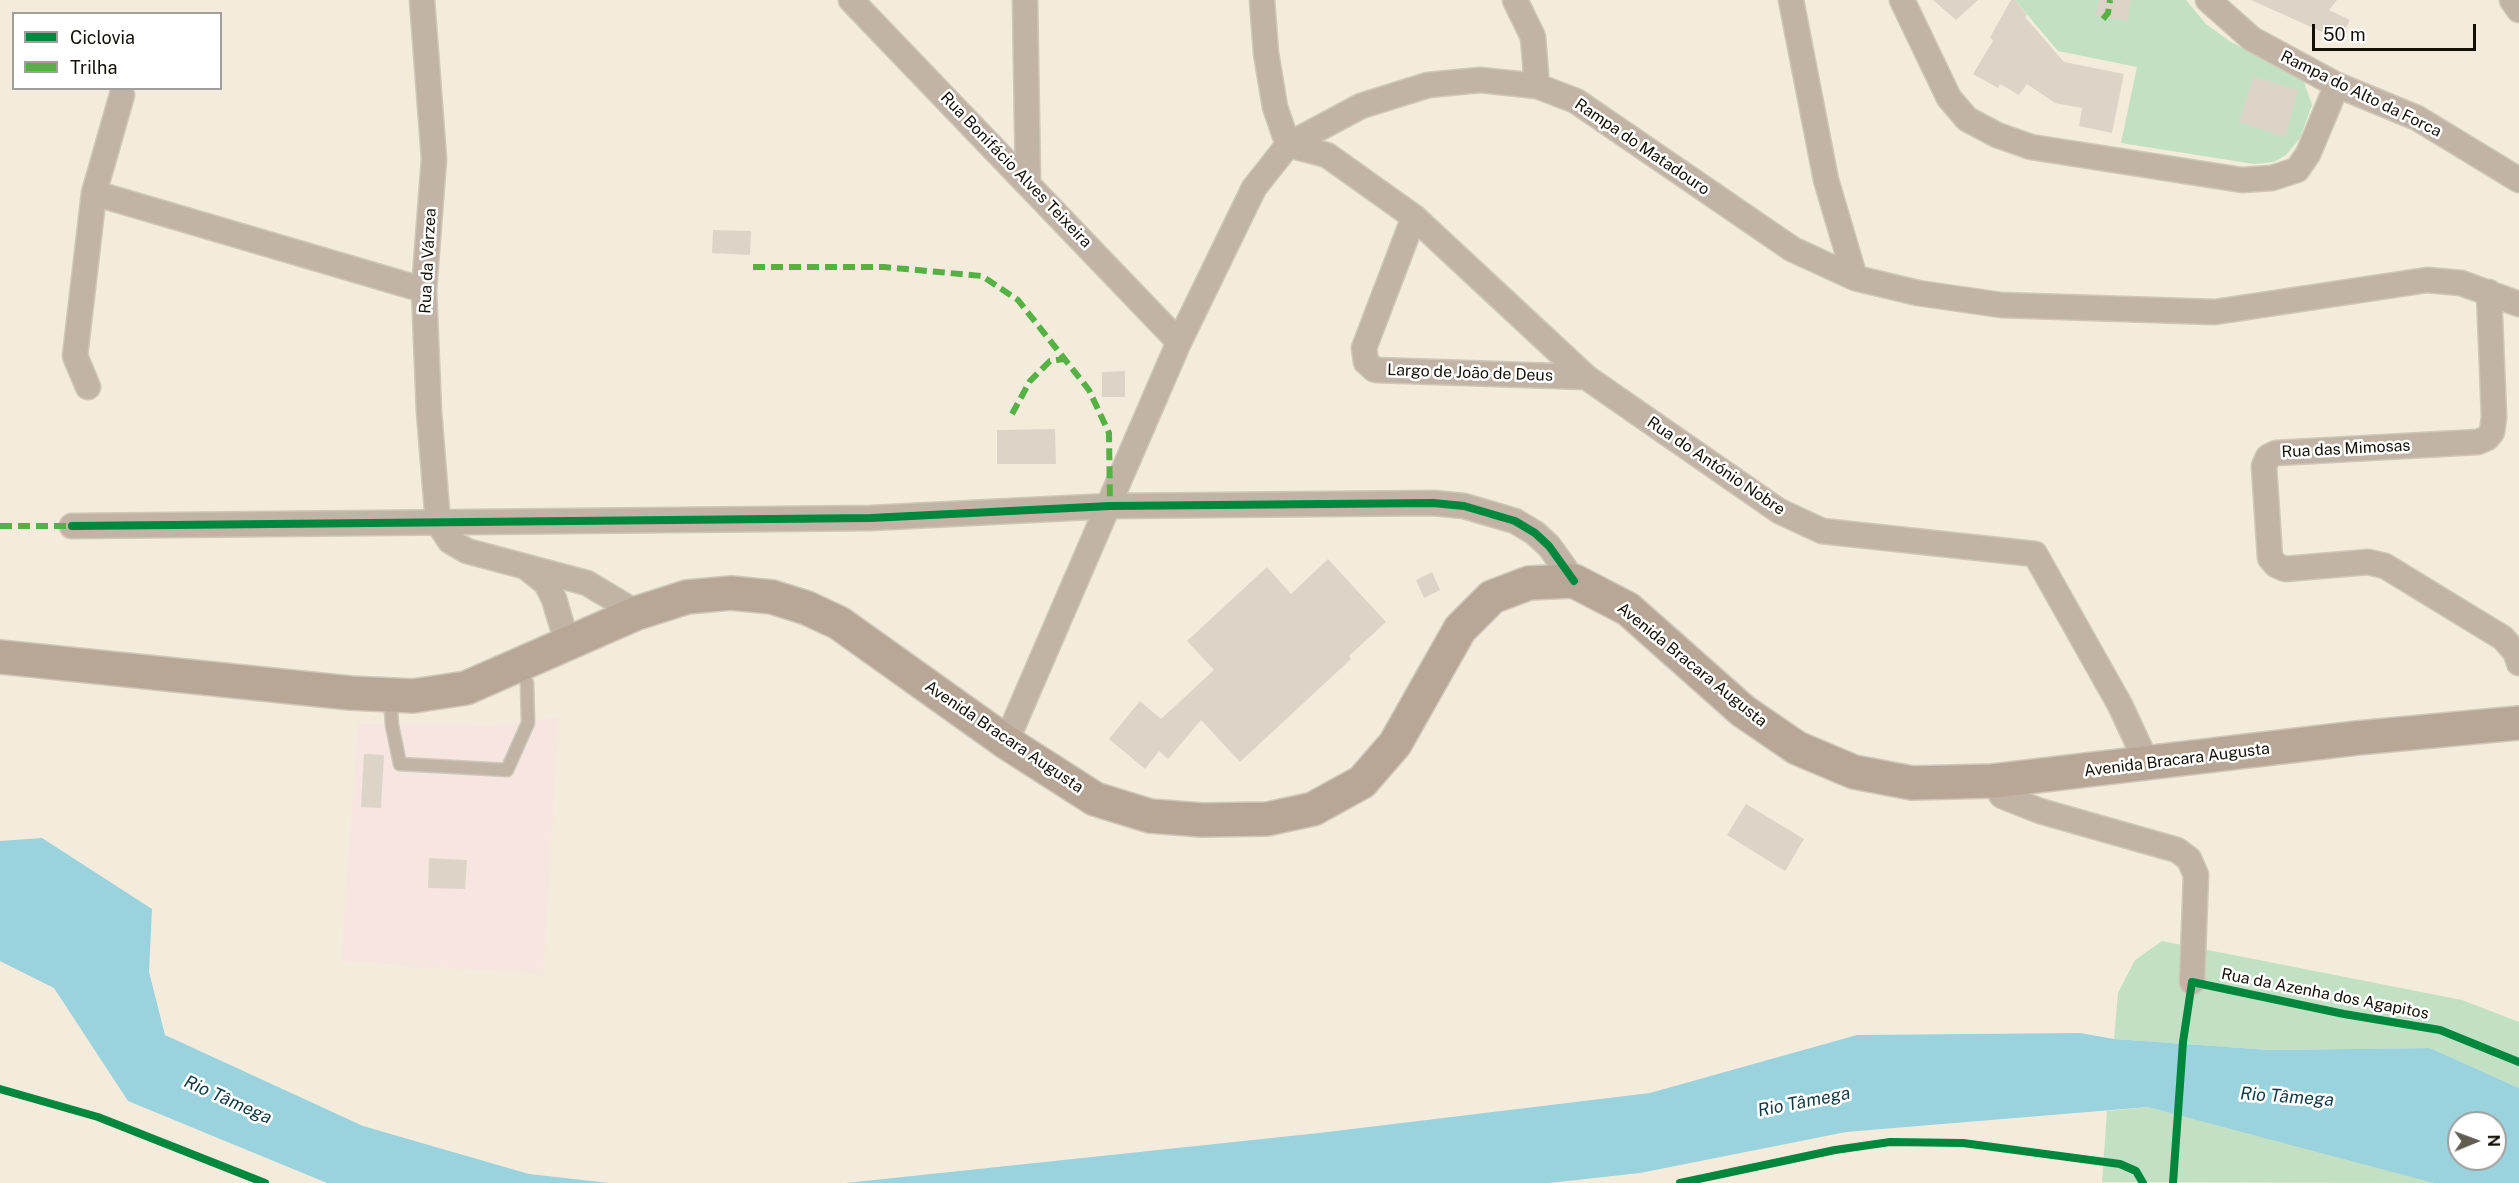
<!DOCTYPE html>
<html>
<head>
<meta charset="utf-8">
<style>
  body { margin:0 }
  #map { position:relative; width:2519px; height:1183px; overflow:hidden; background:#f3ecdc; font-family:"Public Sans",sans-serif }
  canvas { display:block }
  .legend { position:absolute; left:12px; top:12px; width:210px; height:78px; box-sizing:border-box; background:#fff; border:2px solid #a19f9b; margin:0; padding:8px 10px; list-style:none; font-size:18px; color:#141006 }
  .legend li { display:flex; align-items:center; gap:12px; height:30px }
  .legend b { width:30px; border:2px solid #a19f9b }
  .north { position:absolute; left:2447px; top:1111px; width:60px; height:60px; box-sizing:border-box; background:#fff; border:2px solid #a19f9b; border-radius:50%; rotate:89deg; font-size:16px; font-weight:700; line-height:24px; text-align:center; color:#141006 }
  .north::after { content:''; display:block; margin:auto; width:21px; height:27px; background:#625d51; clip-path:polygon(50% 0,100% 100%,50% 72%,0 100%) }
  .scale { position:absolute; left:2312px; top:24px; width:164px; height:27px; box-sizing:border-box; border:3px solid #141006; border-top:0; padding-left:8px; font-size:18px; line-height:21px; white-space:nowrap; color:#141006; -webkit-text-stroke:4px #fff; paint-order:stroke }
</style>
</head>
<body>
<div id="map">
<canvas width="2519" height="1183"></canvas>
<ul class="legend">
<li><b style="height:8px;background:#00873e"></b>Ciclovia</li>
<li><b style="height:8px;background:#55b144"></b>Trilha</li>
</ul>
<div class="north">N</div>
<div class="scale">50 m</div>
</div>
<script>
const context = document.querySelector('canvas').getContext('2d');
context.lineJoin = 'round';
function fill(path, color) {
  context.fillStyle = color;
  context.fill(path, 'evenodd');
}
function toPath(rows) {
  const path = new Path2D();
  for (const r of rows) {
    path.moveTo(r[0], r[1]);
    for (let i = 2; i < r.length; i += 2) path.lineTo(r[i], r[i + 1]);
  }
  return path;
}
function strokePath(path, color, width, dash) {
  context.strokeStyle = color;
  context.lineWidth = width;
  context.lineCap = dash ? 'butt' : 'round';
  context.setLineDash(dash || []);
  context.stroke(path);
}
function drawText(font, color, halo, rows, align = 'center') {
  context.font = font + ' "Public Sans",sans-serif';
  context.lineWidth = 5;
  context.setLineDash([]);
  context.textBaseline = 'middle';
  context.strokeStyle = halo;
  context.fillStyle = color;
  for (const [text, x, y, turn = 0] of rows) {
    context.save();
    context.translate(x, y);
    context.rotate((+turn || 0) * Math.PI / 180);
    context.textAlign = isNaN(turn) ? turn : align;
    if (halo) context.strokeText(text, 0, 0);
    context.fillText(text, 0, 0);
    context.restore();
  }
}
fill(toPath([
  [559,717,543,974,341,961,358,724,495,725]
]), '#f7e5df');
fill(toPath([
  [2015,0,2186,0,2206,24,2231,42,2303,79,2312,105,2300,138,2286,155,2274,162,2254,164,2121,143,2137,67,2058,51],
  [2162,941,2462,1000,2519,1022,2519,1088,2430,1048,2270,1050,2114,1039,2118,993,2135,960],
  [2148,1107,2400,1172,2434,1183,2102,1182,2107,1111]
]), '#c2e0c3');
fill(toPath([
  [42,838,152,909,149,972,165,1035,363,1126,529,1174,609,1183,327,1183,128,1101,54,988,0,961,0,841],
  [2080,1033,2114,1039,2270,1050,2430,1048,2519,1088,2519,1183,2434,1183,2148,1107,1846,1132,1640,1173,1549,1183,846,1183,1319,1133,1650,1093,1857,1035],
  [2459,1123,2495,1123,2495,1159,2459,1159]
]), '#9ad3dd');
fill(toPath([
  [1933,0,1978,0,1956,20],
  [2011,0,2015,0,2027,15,2025,17,2064,62,2124,74,2112,133,2079,126,2082,108,2055,103,2027,84,2019,95,2000,84,1998,88,1973,74,1993,41,1990,37],
  [2099,0,2130,0,2128,21,2096,16],
  [2251,0,2337,0,2329,10,2350,20,2340,40],
  [2253,76,2298,90,2285,137,2239,122],
  [713,230,751,231,750,255,712,253],
  [1125,371,1125,397,1102,397,1102,372],
  [1055,429,1056,464,997,464,997,430],
  [1328,559,1386,622,1349,656,1351,659,1240,762,1201,720,1168,759,1159,751,1145,769,1109,739,1140,701,1161,719,1214,670,1187,641,1267,567,1291,594],
  [1432,572,1440,590,1424,598,1416,580],
  [364,754,384,755,381,808,361,807],
  [1746,804,1804,839,1785,871,1727,835],
  [429,858,467,860,465,889,428,888]
]), '#ddd4c8');
const service = toPath([
  [390,697,392,725,400,764,507,770,528,723,527,683,520,667]
]);
const minor = toPath([
  [422,0,434,159,424,290,429,412,438,523,450,541,467,551,587,583,637,613],
  [851,0,1179,342],
  [1025,0,1028,182],
  [1262,0,1266,53,1275,107,1288,145,1327,155,1414,217,1586,377,1779,511,1822,531,2035,554,2120,705,2147,763],
  [1515,0,1533,37,1537,86],
  [1791,0,1826,180,1855,278,1918,293,2001,305,2215,312,2427,280,2461,283,2519,304],
  [1902,0,1949,98,1967,119,1997,135,2031,147,2242,180,2272,178,2297,170,2308,154,2337,85],
  [2208,0,2252,39,2337,85,2417,118,2519,180],
  [2512,0,2519,10],
  [94,193,122,95],
  [1414,217,1364,348,1366,362,1375,370,1586,377],
  [2489,292,2494,417,2492,432,2487,438,2478,442,2276,453,2268,457,2264,466,2270,558,2276,565,2285,569,2368,562,2385,566,2503,638,2516,653,2519,663],
  [88,387,75,356,94,193,424,290],
  [72,526,871,518,1110,506,1433,503,1464,506,1515,521,1535,533,1549,546,1574,581],
  [527,568,546,583,554,599,568,646],
  [1006,742,1179,342,1254,188,1288,145,1361,106,1428,85,1480,80,1537,86,1576,101,1792,249,1855,278],
  [1993,781,2002,796,2040,811,2177,850,2189,859,2196,875,2192,982]
]);
const primary = toPath([
  [0,657,350,693,413,696,466,688,637,613,687,597,731,593,772,597,807,608,839,623,1006,742,1095,799,1150,816,1202,820,1267,819,1313,809,1362,782,1395,744,1460,629,1492,597,1529,583,1574,581,1628,609,1743,711,1797,748,1854,772,1912,783,1993,781,2357,738,2519,723]
]);
strokePath(service, '#cec8bb', 15);
strokePath(minor, '#cec8bb', 27);
strokePath(primary, '#cec8bb', 36);
strokePath(service, '#c1b3a6', 12);
strokePath(minor, '#c1b3a6', 24);
strokePath(primary, '#b8a796', 33);
strokePath(toPath([
  [2103,19,2108,13,2110,0],
  [753,267,884,267,982,276,1018,300,1089,390,1109,433,1110,506],
  [1012,414,1030,381,1050,361,1064,359],
  [0,526,72,526]
]), '#55b144', 6, [12, 6]);
strokePath(toPath([
  [72,526,871,518,1110,506,1433,503,1464,506,1515,521,1535,533,1549,546,1574,581],
  [0,1089,98,1117,265,1183],
  [1680,1183,1835,1150,1890,1142,1963,1143,2120,1164,2136,1171,2143,1183],
  [2173,1183,2183,1042,2192,982,2344,1014,2440,1030,2519,1062]
]), '#00873e', 8);
drawText('16px', '#141006', '#fff', [
  ["Rampa do Alto da Forca",2361,94,26],
  ["Rampa do Matadouro",1642,147,34],
  ["Rua Bonifácio Alves Teixeira",1016,170,46],
  ["Rua da Várzea",428,261,-87],
  ["Largo de João de Deus",1470,373,2],
  ["Rua das Mimosas",2346,449,-3],
  ["Rua do António Nobre",1716,466,34],
  ["Avenida Bracara Augusta",1692,665,39],
  ["Avenida Bracara Augusta",1004,737,34],
  ["Avenida Bracara Augusta",2177,760,-7],
  ["Rua da Azenha dos Agapitos",2325,994,11]
]);
drawText('italic 18px', '#103942', '#fff', [
  ["Rio Tâmega",2287,1097,4],
  ["Rio Tâmega",228,1100,24],
  ["Rio Tâmega",1804,1102,-11]
]);
</script>
</body>
</html>
